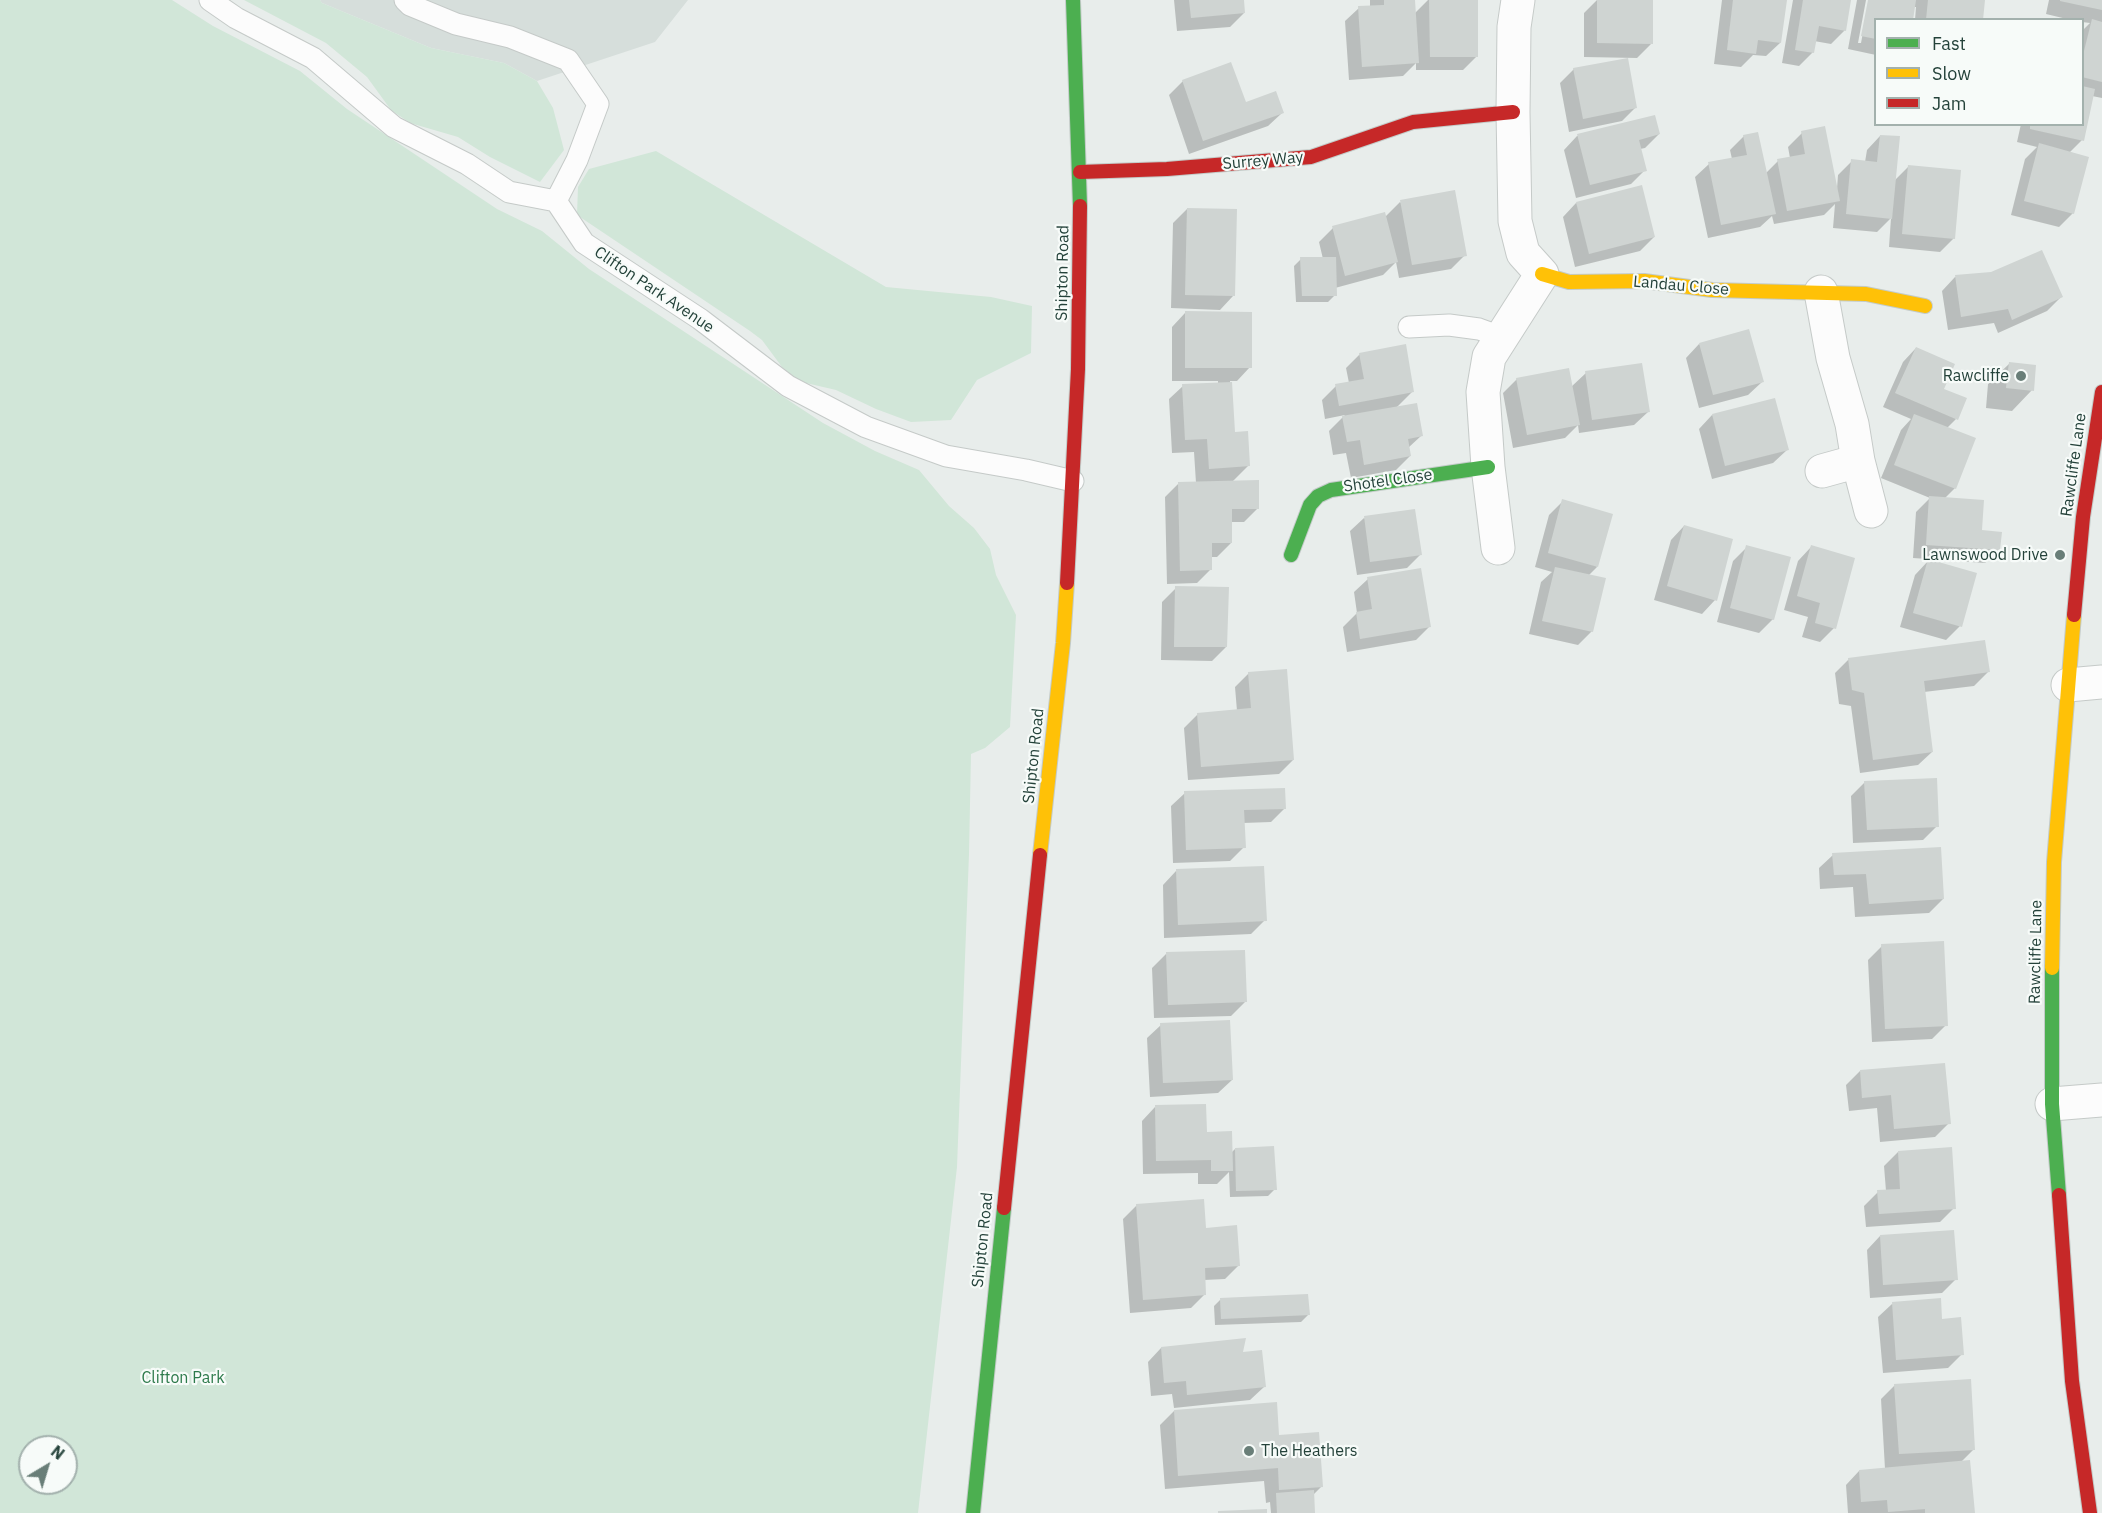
<!DOCTYPE html>
<html>
<head>
<meta charset="utf-8">
<style>
  body { margin:0 }
  #map { position:relative; width:2102px; height:1513px; overflow:hidden; background:#e8edeb; font-family:"IBM Plex Sans",sans-serif }
  canvas { display:block }
  .legend { position:absolute; left:1874px; top:18px; width:210px; height:108px; box-sizing:border-box; background:#f7fbf9; border:2px solid #a3b1ad; margin:0; padding:8px 10px; list-style:none; font-size:18px; color:#24423a }
  .legend li { display:flex; align-items:center; gap:12px; height:30px }
  .legend b { width:30px; border:2px solid #a3b1ad }
  .north { position:absolute; left:18px; top:1435px; width:60px; height:60px; box-sizing:border-box; background:#f7fbf9; border:2px solid #a3b1ad; border-radius:50%; rotate:38deg; font-size:16px; font-weight:700; line-height:24px; text-align:center; color:#24423a }
  .north::after { content:''; display:block; margin:auto; width:21px; height:27px; background:#697e78; clip-path:polygon(50% 0,100% 100%,50% 72%,0 100%) }
</style>
</head>
<body>
<div id="map">
<canvas width="2102" height="1513"></canvas>
<ul class="legend">
<li><b style="height:8px;background:#4caf50"></b>Fast</li>
<li><b style="height:8px;background:#ffc107"></b>Slow</li>
<li><b style="height:8px;background:#c62828"></b>Jam</li>
</ul>
<div class="north">N</div>
</div>
<script>
const context = document.querySelector('canvas').getContext('2d');
context.lineJoin = 'round';
function fill(path, color) {
  context.fillStyle = color;
  context.fill(path, 'evenodd');
}
function toPath(rows) {
  const path = new Path2D();
  for (const r of rows) {
    path.moveTo(r[0], r[1]);
    for (let i = 2; i < r.length; i += 2) path.lineTo(r[i], r[i + 1]);
  }
  return path;
}
function strokePath(path, color, width, dash) {
  context.strokeStyle = color;
  context.lineWidth = width;
  context.lineCap = dash ? 'butt' : 'round';
  context.setLineDash(dash || []);
  context.stroke(path);
}
function drawText(font, color, halo, rows, align = 'center') {
  context.font = font + ' "IBM Plex Sans",sans-serif';
  context.lineWidth = 4.5;
  context.setLineDash([]);
  context.textBaseline = 'middle';
  context.strokeStyle = halo;
  context.fillStyle = color;
  for (const [text, x, y, turn = 0] of rows) {
    context.save();
    context.translate(x, y);
    context.rotate((+turn || 0) * Math.PI / 180);
    context.textAlign = isNaN(turn) ? turn : align;
    if (halo) context.strokeText(text, 0, 0);
    context.fillText(text, 0, 0);
    context.restore();
  }
}
fill(toPath([
  [320,0,688,0,655,42,537,81,504,63,431,48,322,3]
]), '#d6dedb');
fill(toPath([
  [0,0,172,0,213,26,300,71,347,109,497,209,542,231,589,269,823,423,875,451,919,470,949,506,974,528,990,549,996,575,1016,615,1010,727,985,748,971,754,969,854,957,1167,918,1513,0,1513],
  [30,1447,66,1447,66,1483,30,1483],
  [244,0,320,0,322,3,431,48,504,63,537,81,553,108,564,150,540,182,490,157,458,137,410,123,391,110,367,77,326,43],
  [656,151,886,287,991,297,1032,306,1031,353,977,380,951,420,911,422,876,409,836,390,806,383,794,377,782,367,762,340,750,331,577,215,578,187,589,169]
]), '#d1e6d8');
fill(toPath([
  [1174,0,1243,0,1244,13,1230,27,1177,31],
  [1370,0,1413,0,1414,14,1428,0,1476,0,1477,56,1463,70,1416,70,1416,63,1403,76,1349,80,1345,21,1359,8,1370,7],
  [1597,0,1652,0,1651,44,1637,58,1584,57,1584,13],
  [1722,0,1785,0,1780,43,1766,56,1753,55,1741,67,1714,64],
  [1793,0,1850,0,1845,30,1831,44,1814,41,1813,52,1799,66,1782,63],
  [1857,0,1866,0,1858,43,1861,43,1869,0,1983,0,1981,20,1915,20,1916,7,1914,7,1876,20,1876,55,1848,49],
  [2049,0,2102,0,2102,98,2092,96,2082,140,2069,153,2073,213,2059,227,2011,215,2025,159,2037,147,2017,142,2021,124,2082,124,2082,31,2090,23,2082,22,2082,20,2071,20,2046,14],
  [1574,69,1636,107,1622,121,1569,132,1560,83],
  [1183,81,1245,104,1282,113,1268,126,1189,154,1169,95],
  [1654,117,1659,134,1645,148,1640,149,1645,170,1631,184,1576,198,1564,150,1577,136],
  [1802,133,1837,189,1838,175,1852,161,1865,162,1867,150,1880,136,1894,181,1908,167,1954,238,1940,252,1889,247,1891,218,1877,232,1833,228,1835,204,1824,215,1774,224,1772,216,1760,227,1708,238,1695,177,1709,164,1732,159,1730,150,1744,136,1766,173,1778,161,1790,158,1788,147],
  [1400,202,1465,255,1451,269,1399,278,1396,262,1383,275,1335,288,1335,295,1328,302,1296,302,1294,266,1301,259,1323,259,1319,242,1333,228,1385,217],
  [1576,203,1654,237,1640,251,1575,267,1563,217],
  [1187,209,1233,296,1220,310,1171,308,1173,223],
  [1955,277,2061,297,2047,311,1998,333,1994,323,1948,330,1942,291],
  [1185,313,1250,367,1237,381,1230,381,1234,433,1248,466,1232,482,1258,508,1244,522,1230,522,1231,543,1217,557,1210,557,1211,569,1197,583,1167,584,1165,497,1179,483,1196,483,1194,452,1172,453,1169,399,1183,386,1218,384,1218,381,1172,381,1172,327],
  [1699,344,1762,382,1748,395,1699,408,1686,358],
  [1916,348,1956,419,1947,428,1955,488,1944,499,1999,549,1985,563,1913,558,1916,512,1930,498,1881,478,1901,430,1911,419,1883,407,1903,362],
  [1360,354,1413,391,1396,408,1421,436,1408,448,1410,456,1396,470,1351,478,1346,453,1333,455,1329,431,1345,415,1325,419,1322,400,1336,386,1349,383,1346,368],
  [2009,364,2032,390,2012,411,1986,408,1988,384],
  [1586,373,1648,412,1634,425,1579,433,1578,425,1565,438,1513,448,1503,393,1517,379,1571,387],
  [1712,415,1787,450,1773,463,1712,479,1699,429],
  [1563,501,1597,567,1588,576,1592,631,1578,645,1529,634,1541,582,1552,572,1535,567,1549,515],
  [1364,518,1421,554,1407,568,1357,575,1350,531],
  [1684,526,1715,600,1702,614,1654,600,1671,540],
  [1747,547,1773,619,1759,633,1717,622,1733,561],
  [1811,547,1834,628,1820,642,1802,637,1808,617,1784,610,1798,561],
  [1929,560,1960,626,1946,640,1900,627,1915,575],
  [1368,579,1429,627,1416,640,1347,652,1343,627,1357,613,1354,592],
  [1176,588,1226,647,1212,661,1161,660,1162,602],
  [1849,659,1988,672,1974,686,1924,692,1932,752,1918,765,1860,773,1851,706,1839,704,1835,673],
  [1249,673,1293,760,1279,774,1188,780,1184,728,1198,714,1237,711,1235,687],
  [1865,782,1937,826,1923,840,1853,843,1851,796],
  [1185,793,1285,808,1271,822,1243,823,1244,847,1230,861,1173,863,1171,806],
  [1833,855,1943,899,1929,913,1855,917,1853,887,1820,889,1819,868],
  [1176,871,1265,920,1251,934,1164,938,1163,885],
  [1882,946,1946,1025,1932,1039,1872,1042,1868,960],
  [1166,954,1245,1002,1231,1016,1154,1018,1152,968],
  [1161,1025,1232,1080,1218,1093,1150,1097,1147,1038],
  [1860,1071,1949,1123,1935,1137,1880,1142,1877,1108,1849,1111,1846,1085],
  [1155,1107,1205,1133,1231,1153,1235,1149,1275,1189,1268,1196,1230,1197,1229,1172,1217,1184,1198,1184,1198,1173,1143,1174,1142,1121],
  [1898,1152,1954,1208,1940,1222,1866,1227,1864,1206,1878,1192,1886,1191,1884,1166],
  [1137,1205,1205,1229,1239,1265,1225,1279,1204,1280,1205,1294,1191,1308,1130,1313,1123,1219],
  [1880,1236,1956,1279,1942,1293,1870,1298,1867,1250],
  [1220,1300,1308,1315,1301,1322,1215,1325,1214,1306],
  [1892,1304,1941,1320,1962,1354,1948,1368,1883,1373,1878,1317],
  [1161,1348,1241,1354,1264,1387,1250,1400,1174,1408,1172,1394,1151,1396,1148,1362],
  [1895,1385,1974,1449,1961,1462,1973,1513,1848,1513,1846,1485,1859,1471,1885,1469,1881,1399],
  [1174,1411,1278,1436,1322,1486,1313,1495,1314,1513,1271,1513,1270,1502,1266,1503,1264,1481,1165,1489,1160,1425]
]), '#0003');
fill(toPath([
  [1189,0,1244,0,1245,13,1191,18],
  [1384,0,1415,0,1419,63,1362,67,1358,6,1384,5],
  [1429,0,1478,0,1478,57,1430,57],
  [1597,0,1653,0,1653,44,1597,43],
  [1733,0,1787,0,1781,43,1758,40,1756,54,1727,50],
  [1803,0,1851,0,1846,31,1819,26,1814,53,1795,50],
  [1868,0,1916,0,1913,20,1876,20,1876,39,1861,36],
  [1928,0,1985,0,1983,20,1926,20],
  [2060,0,2102,0,2102,10,2060,1],
  [2092,19,2102,22,2102,82,2082,77,2082,59],
  [1628,58,1637,108,1583,119,1573,68],
  [1231,62,1246,102,1276,91,1284,113,1203,141,1182,80],
  [2082,86,2095,89,2084,141,2030,129,2030,124,2082,124],
  [1655,115,1660,134,1639,140,1647,171,1590,185,1577,134],
  [1825,126,1840,201,1787,211,1777,159,1805,154,1801,131],
  [1758,132,1776,214,1721,225,1708,162,1747,155,1743,135],
  [1880,135,1900,136,1892,219,1846,214,1851,159,1877,162],
  [2039,143,2089,157,2074,214,2024,201],
  [1908,165,1961,170,1955,239,1902,234],
  [1642,185,1655,237,1589,254,1576,202],
  [1455,190,1467,256,1412,265,1400,200],
  [1187,208,1237,209,1235,296,1185,295],
  [1385,212,1398,262,1345,276,1332,226],
  [2042,250,2063,297,2012,320,2008,309,1961,317,1955,275,1991,272],
  [1300,257,1336,257,1337,296,1302,296],
  [1185,311,1252,312,1252,368,1185,368],
  [1749,329,1764,382,1713,395,1699,343],
  [1406,344,1414,392,1339,406,1335,384,1364,379,1359,353],
  [1916,347,1955,364,1944,389,1967,398,1958,420,1895,393],
  [2009,362,2036,365,2034,391,2006,388],
  [1642,363,1650,412,1592,420,1585,371],
  [1569,368,1580,425,1527,435,1516,378],
  [1232,382,1235,432,1248,431,1250,466,1209,469,1207,439,1185,440,1182,384],
  [1775,398,1789,450,1725,466,1712,414],
  [1417,403,1423,436,1408,439,1411,456,1364,465,1360,440,1347,442,1342,416],
  [1914,414,1976,438,1956,489,1894,465],
  [1259,480,1259,509,1232,509,1232,543,1212,543,1212,570,1180,571,1178,482],
  [1929,496,1984,500,1982,530,2002,532,2000,550,1926,545],
  [1562,499,1613,514,1598,567,1548,553],
  [1415,509,1422,555,1370,562,1364,516],
  [1684,525,1733,539,1717,601,1667,586],
  [1746,545,1791,557,1774,620,1730,608],
  [1811,545,1855,558,1836,629,1815,623,1820,603,1797,596],
  [1928,559,1977,573,1962,627,1913,613],
  [1555,567,1606,578,1593,632,1542,621],
  [1421,568,1431,627,1360,639,1356,612,1372,609,1367,577],
  [1175,586,1229,587,1227,647,1174,647],
  [1985,640,1990,672,1924,681,1933,752,1873,760,1864,693,1852,690,1848,658],
  [1287,669,1294,760,1201,767,1197,713,1251,708,1248,672],
  [1937,778,1939,827,1867,830,1864,781],
  [1285,788,1286,809,1244,810,1246,848,1186,850,1184,791],
  [1941,847,1944,899,1869,904,1866,874,1834,875,1832,853],
  [1264,866,1267,921,1178,925,1176,869],
  [1944,941,1948,1026,1885,1029,1881,944],
  [1245,950,1247,1002,1168,1005,1166,952],
  [1230,1020,1233,1080,1163,1083,1160,1023],
  [1945,1063,1951,1124,1894,1129,1891,1095,1862,1098,1860,1070],
  [1206,1104,1207,1132,1232,1131,1233,1171,1211,1171,1211,1160,1156,1161,1155,1105],
  [1274,1146,1277,1190,1236,1191,1235,1148],
  [1952,1147,1956,1209,1879,1214,1877,1190,1900,1189,1898,1151],
  [1204,1199,1206,1228,1237,1225,1240,1266,1205,1268,1206,1295,1143,1300,1136,1204],
  [1954,1230,1958,1280,1883,1285,1880,1235],
  [1308,1294,1310,1315,1221,1319,1220,1298],
  [1941,1298,1942,1319,1961,1317,1964,1355,1896,1360,1892,1302],
  [1246,1338,1243,1352,1262,1350,1266,1387,1187,1395,1186,1381,1164,1383,1161,1347],
  [1971,1379,1975,1450,1899,1454,1894,1384],
  [1277,1402,1279,1435,1319,1432,1323,1487,1279,1490,1278,1468,1178,1476,1174,1410],
  [1970,1460,1975,1513,1925,1513,1925,1509,1888,1512,1887,1500,1861,1502,1859,1470],
  [1314,1490,1315,1513,1277,1513,1276,1493],
  [1267,1509,1267,1513,1218,1513,1218,1511]
]), '#cfd4d2');
const lane = toPath([
  [210,0,236,18,313,58,394,127,467,164,509,192,556,201,584,243,700,319,788,386,866,427,946,456,1026,470,1073,481],
  [405,0,410,5,456,24,510,37,568,60,598,104,577,160,556,201],
  [1409,327,1449,325,1479,329,1501,337]
]);
const street = toPath([
  [1821,292,1833,358,1852,424,1858,461,1871,511],
  [1822,471,1858,461],
  [1498,548,1488,467,1483,392,1489,357,1542,274,1523,253,1515,221,1513,112,1514,27,1518,0],
  [2068,685,2102,682],
  [2052,1104,2102,1100]
]);
const fast = toPath([
  [1073,0,1080,206],
  [1291,555,1310,505,1318,496,1331,490,1488,467],
  [2052,968,2052,1104,2059,1195],
  [973,1513,1004,1208]
]);
const slow = toPath([
  [1542,274,1569,282,1644,281,1712,290,1866,294,1925,306],
  [1040,855,1063,643,1067,583],
  [2052,968,2054,862,2074,615]
]);
const jam = toPath([
  [1080,172,1167,169,1311,157,1413,122,1513,112],
  [1067,583,1078,369,1080,206],
  [2074,615,2083,517,2102,392],
  [2059,1195,2072,1381,2090,1513],
  [1004,1208,1040,855]
]);
strokePath(lane, '#c5cac8', 23);
strokePath(street, '#c5cac8', 35);
strokePath(fast, '#c3cbc8', 16);
strokePath(slow, '#c3cbc8', 16);
strokePath(jam, '#c3cbc8', 16);
strokePath(lane, '#fcfcfc', 21);
strokePath(street, '#fcfcfc', 33);
strokePath(fast, '#4caf50', 14);
strokePath(slow, '#ffc107', 14);
strokePath(jam, '#c62828', 14);
for (const [x, y, r, color] of [
  [2021,376,6,"#697e78"],
  [2060,555,6,"#697e78"],
  [1249,1451,6,"#697e78"]
]) {
  const dot = new Path2D();
  dot.arc(x, y, r, 0, 2 * Math.PI);
  context.fillStyle = color;
  context.fill(dot);
  strokePath(dot, '#f7fbf9', 2);
}
drawText('16px', '#24423a', '#f7fbf9', [
  ["Surrey Way",1263,161,-5],
  ["Shipton Road",1063,273,-89],
  ["Landau Close",1681,286,5],
  ["Clifton Park Avenue",654,290,34],
  ["Rawcliffe Lane",2074,465,-82],
  ["Shotel Close",1388,481,-8],
  ["Shipton Road",1034,756,-84],
  ["Rawcliffe Lane",2036,952,-89],
  ["Shipton Road",983,1240,-84]
]);
drawText('16px', '#24423a', '#f7fbf9', [
  ["Rawcliffe",2009,376],
  ["Lawnswood Drive",2048,555],
  ["The Heathers",1261,1451,"left"]
], 'right');
drawText('16px', '#2d7a4b', '#f7fbf9', [
  ["Clifton Park",183,1378]
]);
</script>
</body>
</html>
